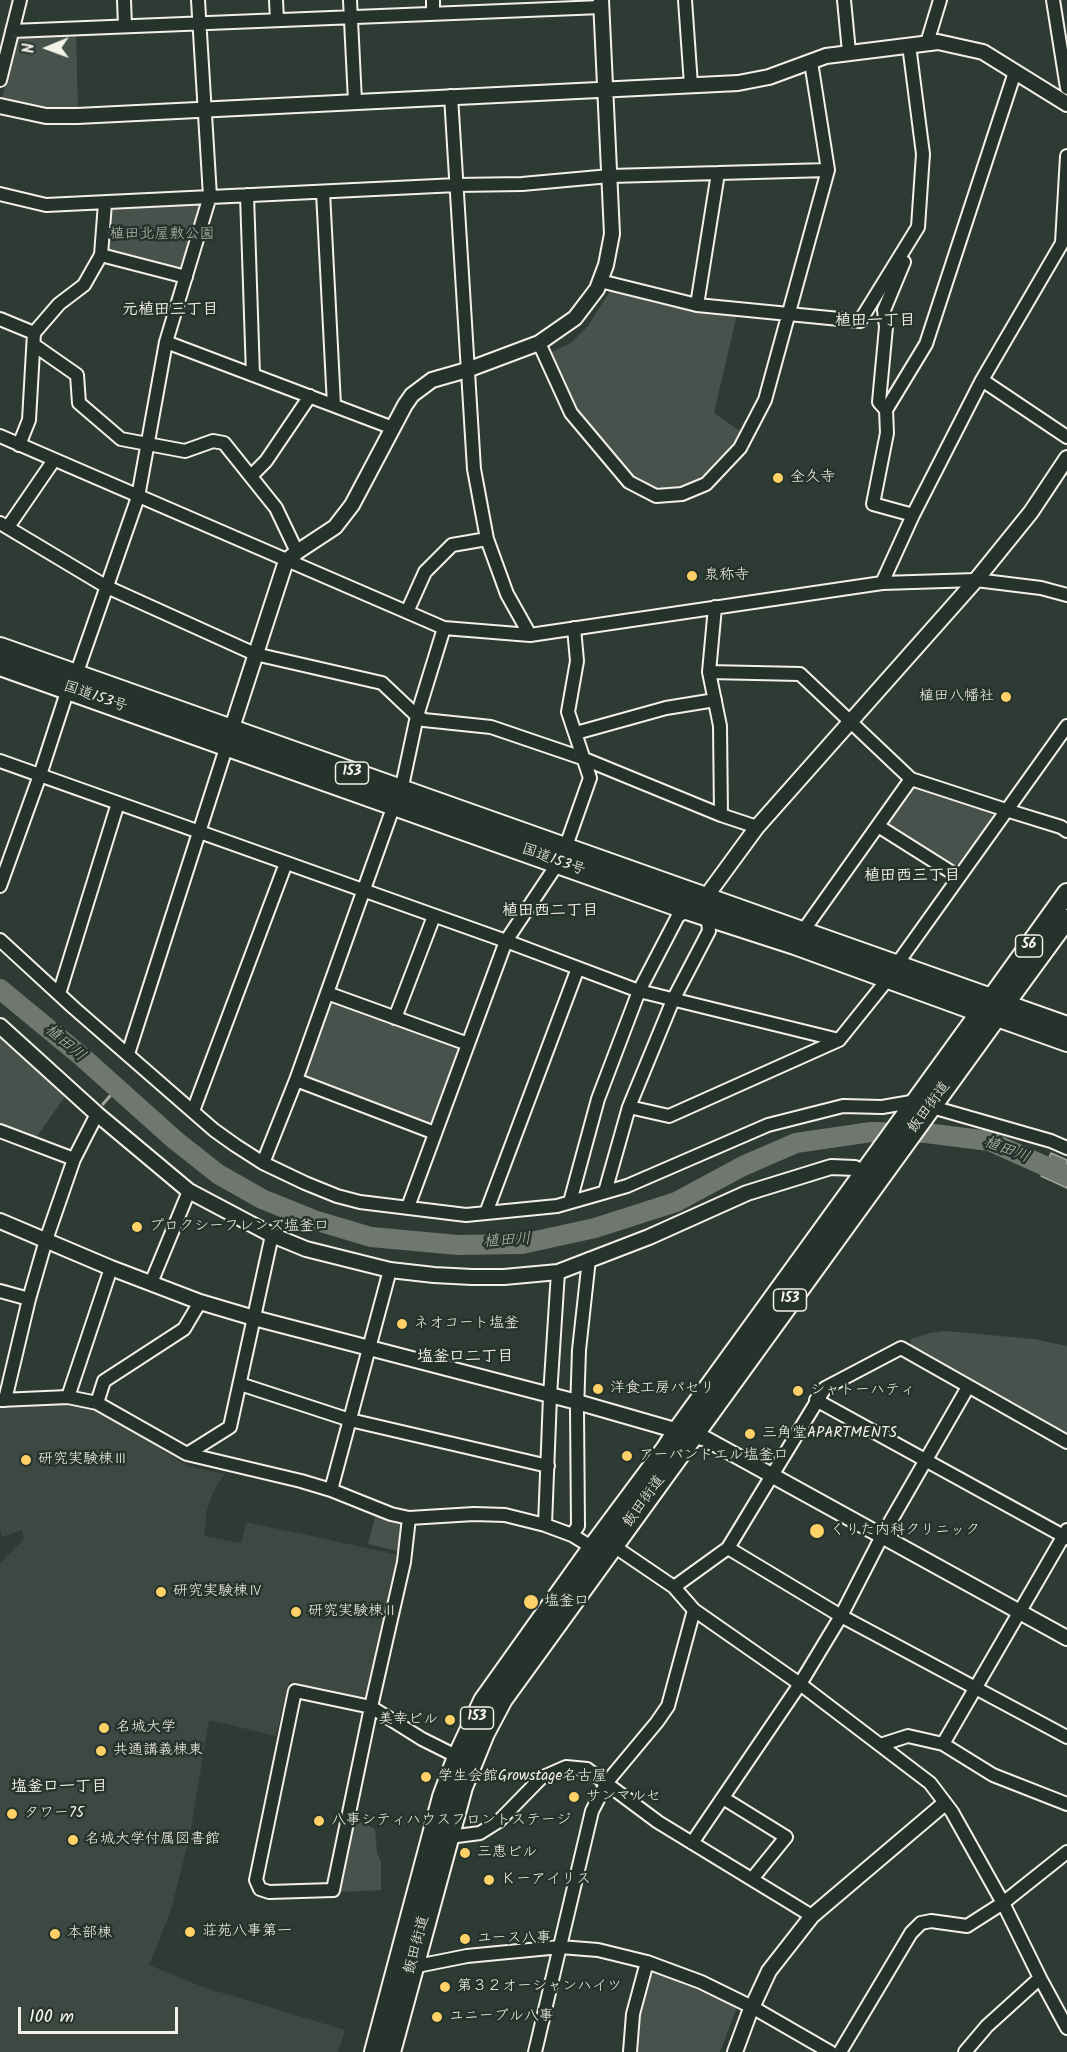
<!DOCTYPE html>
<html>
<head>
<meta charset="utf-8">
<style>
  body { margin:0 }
  #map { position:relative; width:1067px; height:2052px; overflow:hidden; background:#2e3b34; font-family:Kalam,sans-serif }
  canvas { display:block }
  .north { position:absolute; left:18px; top:18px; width:60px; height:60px; -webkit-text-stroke:4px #26332d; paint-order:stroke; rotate:269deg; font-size:16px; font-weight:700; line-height:24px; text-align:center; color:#f4f1e8 }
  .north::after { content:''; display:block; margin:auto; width:21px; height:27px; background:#f4f1e8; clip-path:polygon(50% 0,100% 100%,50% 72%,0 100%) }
  .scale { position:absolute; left:18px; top:2007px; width:160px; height:27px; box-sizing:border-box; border:3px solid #f4f1e8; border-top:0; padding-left:8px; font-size:18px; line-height:21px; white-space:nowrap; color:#f4f1e8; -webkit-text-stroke:4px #26332d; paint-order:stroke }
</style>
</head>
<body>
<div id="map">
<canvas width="1067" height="2052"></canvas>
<div class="north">N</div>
<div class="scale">100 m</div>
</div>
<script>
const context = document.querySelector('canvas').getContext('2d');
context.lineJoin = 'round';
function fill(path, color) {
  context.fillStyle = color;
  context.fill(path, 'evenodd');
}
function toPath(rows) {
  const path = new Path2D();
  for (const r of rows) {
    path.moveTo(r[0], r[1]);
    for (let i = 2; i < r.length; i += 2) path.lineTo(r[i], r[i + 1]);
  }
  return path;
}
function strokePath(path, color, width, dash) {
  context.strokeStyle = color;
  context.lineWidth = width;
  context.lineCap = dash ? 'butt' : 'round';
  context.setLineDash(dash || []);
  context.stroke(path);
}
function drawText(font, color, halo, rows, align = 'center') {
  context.font = font + ' Kalam,"Klee One",sans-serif';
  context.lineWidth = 5;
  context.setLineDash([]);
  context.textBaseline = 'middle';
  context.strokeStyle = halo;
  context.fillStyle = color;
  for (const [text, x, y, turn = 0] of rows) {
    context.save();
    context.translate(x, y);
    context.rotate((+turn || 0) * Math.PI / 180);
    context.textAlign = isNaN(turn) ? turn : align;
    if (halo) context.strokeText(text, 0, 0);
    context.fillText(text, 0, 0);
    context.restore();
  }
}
fill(toPath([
  [52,1403,77,1405,104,1413,188,1466,225,1474,215,1488,207,1509,204,1536,241,1543,246,1522,395,1554,398,1560,367,1694,360,1698,289,1682,276,1736,209,1720,189,1840,170,1913,149,1965,203,1987,345,2030,338,2052,0,2052,0,1563,24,1539,22,1530,2,1537,0,1528,0,1406]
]), '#3c4841');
fill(toPath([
  [76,36,78,111,49,110,1,102,18,37],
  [200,204,182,270,107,251,110,209],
  [610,291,678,308,737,314,714,413,743,433,715,468,692,484,669,491,644,487,624,474,575,410,550,353,571,343,588,326],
  [911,787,991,812,994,818,957,871,884,825],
  [331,1000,463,1045,429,1126,302,1078],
  [0,1039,66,1095,35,1139,0,1125],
  [944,1331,1034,1339,1067,1346,1067,1434,910,1347,911,1339,930,1333],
  [376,1514,404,1521,401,1552,368,1544],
  [354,1819,375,1829,377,1853,381,1862,381,1890,340,1892],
  [652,1970,737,2007,720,2052,638,2052,639,2016]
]), '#48524c');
const water = toPath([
  [1051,1153,1067,1160,1067,1188,1041,1176,1051,1153]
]);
fill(water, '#6f7770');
strokePath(water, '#a4a8a0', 1.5);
strokePath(toPath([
  [103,1104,117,1088]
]), '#a4a8a0', 3);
strokePath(toPath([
  [0,989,80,1055,175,1140,218,1174,262,1199,314,1220,371,1237,458,1245,522,1244,595,1228,676,1202,743,1166,796,1143,871,1132,926,1133,989,1141,1067,1176]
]), '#6f7770', 20);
const minor = toPath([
  [124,0,125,26],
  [276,0,277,20],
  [350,0,355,101],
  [433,0,433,14],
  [685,0,691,85],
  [844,0,849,52],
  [1053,0,1067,88],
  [12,31,601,7],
  [927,43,940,0],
  [0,80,20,0],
  [451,96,474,469,487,539,507,594,530,635],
  [323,192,334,405],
  [0,194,46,205,457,185,522,184,610,176,828,170],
  [247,195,253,375],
  [101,255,186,277],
  [904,262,884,310,886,327,879,402,886,410,926,344,1015,72],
  [600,281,697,305,860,321,918,227,923,154,909,45],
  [697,305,718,173],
  [0,319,34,333],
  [166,342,393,428],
  [539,343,571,413,629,482,656,496,682,494,706,484,740,448,765,400,828,170,811,62],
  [34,345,77,375,79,403,121,439,185,451,213,441,224,443,276,508,297,552],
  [982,380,1067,437],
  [886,410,887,433,873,504,913,515],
  [0,436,444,628,530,635,882,583,976,580,1041,588,1067,595],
  [19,445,29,420,34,333,59,304,84,285,101,255,105,203],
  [251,476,266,461,310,396],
  [0,523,107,587,255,654,382,683,417,716,424,720,491,727,582,758,721,815,757,827],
  [8,527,54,460],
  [882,583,913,515,982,380,1062,243,1067,156],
  [715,607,709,672,720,726,721,815],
  [407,612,425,572,452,545,487,539],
  [709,672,800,674,911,779,1006,810,1061,827,1067,831],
  [76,675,138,497,166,342,210,196,198,0],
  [576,733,666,708,715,700],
  [0,761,506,941,639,991,839,1040],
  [401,791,417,716,444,628],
  [878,826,959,877],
  [565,849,590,778,568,712,577,661,574,628],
  [0,886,40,775,68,689],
  [803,931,911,779],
  [0,940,74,1008,214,1130,235,1145,263,1163,305,1183,337,1196,360,1202,466,1215,557,1206,627,1186,768,1125,843,1106,882,1107,917,1101],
  [897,964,1067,726],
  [327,993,468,1044],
  [59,994,118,803],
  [395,1018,434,916],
  [128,1054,227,745],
  [296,1080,435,1133],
  [629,1107,669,1116,839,1040,888,979],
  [932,1107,1051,1141,1067,1148],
  [193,1111,286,863],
  [0,1131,74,1159],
  [263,1163,296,1080,394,805],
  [605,1192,629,1107,673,1000,709,931,707,911],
  [570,1202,598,1099,639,991,678,916,692,908],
  [408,1207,506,941,558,863],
  [486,1213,578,968],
  [151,1283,189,1191],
  [0,1291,29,1299],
  [240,1384,350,1420,548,1466],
  [68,1397,111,1268],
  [0,1400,68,1397,97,1403,187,1454,301,1481,331,1490,391,1514,409,1518,474,1514,505,1515,545,1525,572,1535,593,1548,613,1547,621,1551,674,1587,694,1610,800,1684,930,1783,952,1812,1003,1903,1040,1978,1067,2028],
  [5,1400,29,1299,46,1240,74,1159,97,1114],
  [816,1400,1067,1538],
  [97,1403,104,1381,184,1329,200,1302],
  [187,1454,230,1427,272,1235],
  [331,1490,390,1270],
  [409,1518,404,1562,371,1707,333,1890,269,1892,260,1889,256,1880,295,1691,371,1707,422,1739,458,1757],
  [545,1525,550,1396,558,1272],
  [572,1535,578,1526,577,1411,579,1350,589,1259],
  [728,1548,841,1616,1067,1737],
  [674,1587,728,1548,825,1388,901,1348,1067,1442],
  [943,1744,993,1775,1067,1804],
  [880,1745,908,1736,943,1744,1067,1530],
  [723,1798,786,1837,752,1879],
  [448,1835,457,1836,480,1833,499,1821,541,1778,566,1767,587,1769,658,1822,812,1916],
  [692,1843,800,1684,841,1616,882,1536,968,1387],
  [412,1967,467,1956,560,1947,598,1950,647,1962,701,1982,752,2007,830,2052],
  [535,2052,592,1811,607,1782,657,1722,668,1706,694,1610],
  [630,2052,633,2014,647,1962],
  [840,2052,911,1933,921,1923,931,1921,967,1926,1003,1903,1067,1852],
  [965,2052,987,2026,1040,1978]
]);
const tertiary = toPath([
  [0,106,46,116,77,116,738,83,769,77,826,56,938,42,983,52,1067,104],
  [229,737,286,561,297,552,335,527,352,505,405,405,412,395,432,380,467,370,539,343,575,318,597,289,606,265,612,234,601,0],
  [705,898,757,827,976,580,1031,512,1067,458],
  [0,1026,97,1114,189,1191,272,1235,306,1249,390,1270,434,1275,472,1277,504,1277,558,1272,649,1237,747,1193,831,1167,855,1168,863,1174],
  [0,1221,111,1268,200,1302,254,1318,577,1402,706,1439,1067,1638],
  [735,2052,749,2014,769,1971,812,1916,944,1804]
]);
const primary = toPath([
  [1067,919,1005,1004,1067,1026],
  [991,999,1067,893],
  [997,1017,1067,1042]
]);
const trunk = toPath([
  [0,648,1005,1004,502,1699,484,1733,462,1787,390,2052],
  [0,665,690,910,795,944,993,1016],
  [375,2052,443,1797,458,1757,484,1701,593,1548,666,1450,678,1431,991,999]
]);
strokePath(minor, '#f4f1e8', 16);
strokePath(tertiary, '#f4f1e8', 18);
strokePath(primary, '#f4f1e8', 22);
strokePath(trunk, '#f4f1e8', 24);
strokePath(minor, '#26332d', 12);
strokePath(tertiary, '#26332d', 14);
strokePath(primary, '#26332d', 18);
strokePath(trunk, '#26332d', 20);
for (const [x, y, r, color] of [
  [778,478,6,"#ffd166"],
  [692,576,6,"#ffd166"],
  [1006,697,6,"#ffd166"],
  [137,1227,6,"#ffd166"],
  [402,1324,6,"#ffd166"],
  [598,1389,6,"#ffd166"],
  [798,1391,6,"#ffd166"],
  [750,1434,6,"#ffd166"],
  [627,1456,6,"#ffd166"],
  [26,1460,6,"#ffd166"],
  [817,1531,8,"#ffd166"],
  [161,1592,6,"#ffd166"],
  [531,1602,8,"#ffd166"],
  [296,1612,6,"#ffd166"],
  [450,1720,6,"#ffd166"],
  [104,1728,6,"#ffd166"],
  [101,1751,6,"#ffd166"],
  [426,1777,6,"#ffd166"],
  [574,1797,6,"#ffd166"],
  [12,1814,6,"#ffd166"],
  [319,1821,6,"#ffd166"],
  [73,1840,6,"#ffd166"],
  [465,1853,6,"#ffd166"],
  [489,1880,6,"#ffd166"],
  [190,1932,6,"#ffd166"],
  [55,1934,6,"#ffd166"],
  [465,1939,6,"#ffd166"],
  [445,1987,6,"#ffd166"],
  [437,2017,6,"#ffd166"]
]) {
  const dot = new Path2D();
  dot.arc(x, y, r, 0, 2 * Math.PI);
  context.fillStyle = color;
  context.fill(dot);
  strokePath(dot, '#26332d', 2);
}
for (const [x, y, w] of [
  [352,773,33],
  [1029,946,27],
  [790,1300,33],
  [477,1718,33]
]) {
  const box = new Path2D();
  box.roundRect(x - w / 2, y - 11, w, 22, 4.5);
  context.fillStyle = '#26332d';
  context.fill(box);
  strokePath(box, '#f4f1e8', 1.5);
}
drawText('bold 14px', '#f4f1e8', null, [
  ["153",352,773],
  ["56",1029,946],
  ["153",790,1300],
  ["153",477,1718]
]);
drawText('15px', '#b8b9b1', '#26332d', [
  ["植田北屋敷公園",162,235]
]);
drawText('15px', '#f4f1e8', '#26332d', [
  ["全久寺",790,478],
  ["泉称寺",704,576],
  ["植田八幡社",994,697,"right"],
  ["プロクシーフレンズ塩釜口",149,1227],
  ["ネオコート塩釜",414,1324],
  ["洋食工房パセリ",610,1389],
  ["シャトーハティ",810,1391],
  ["三角堂APARTMENTS",762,1434],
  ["アーバンドエル塩釜口",639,1456],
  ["研究実験棟Ⅲ",38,1460],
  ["くりた内科クリニック",830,1531],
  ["研究実験棟Ⅳ",173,1592],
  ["塩釜口",544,1602],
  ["研究実験棟Ⅱ",308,1612],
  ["美幸ビル",438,1720,"right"],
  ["名城大学",116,1728],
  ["共通講義棟東",113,1751],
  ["学生会館Growstage名古屋",438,1777],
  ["サンマルセ",586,1797],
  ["タワー75",24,1814],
  ["八事シティハウスフロントステージ",331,1821],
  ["名城大学付属図書館",85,1840],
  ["三恵ビル",477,1853],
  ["Ｋーアイリス",501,1880],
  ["荘苑八事第一",202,1932],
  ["本部棟",67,1934],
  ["ユース八事",477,1939],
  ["第３２オーシャンハイツ",457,1987],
  ["ユニーブル八事",449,2017]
], 'left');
drawText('15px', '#f4f1e8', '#26332d', [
  ["国道153号",95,698,19],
  ["国道153号",553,861,20],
  ["飯田街道",930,1108,-53],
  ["飯田街道",645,1502,-54],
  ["飯田街道",418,1945,-75]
]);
drawText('bold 16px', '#f4f1e8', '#26332d', [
  ["元植田三丁目",170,311],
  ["植田一丁目",875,322],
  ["植田西三丁目",912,877],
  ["植田西二丁目",550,912],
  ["塩釜口二丁目",465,1358],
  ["塩釜口一丁目",59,1788]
]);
drawText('italic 16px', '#b8bab2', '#26332d', [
  ["植田川",64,1044,40],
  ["植田川",1006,1151,21],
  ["植田川",507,1242,-4]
]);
</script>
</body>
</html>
